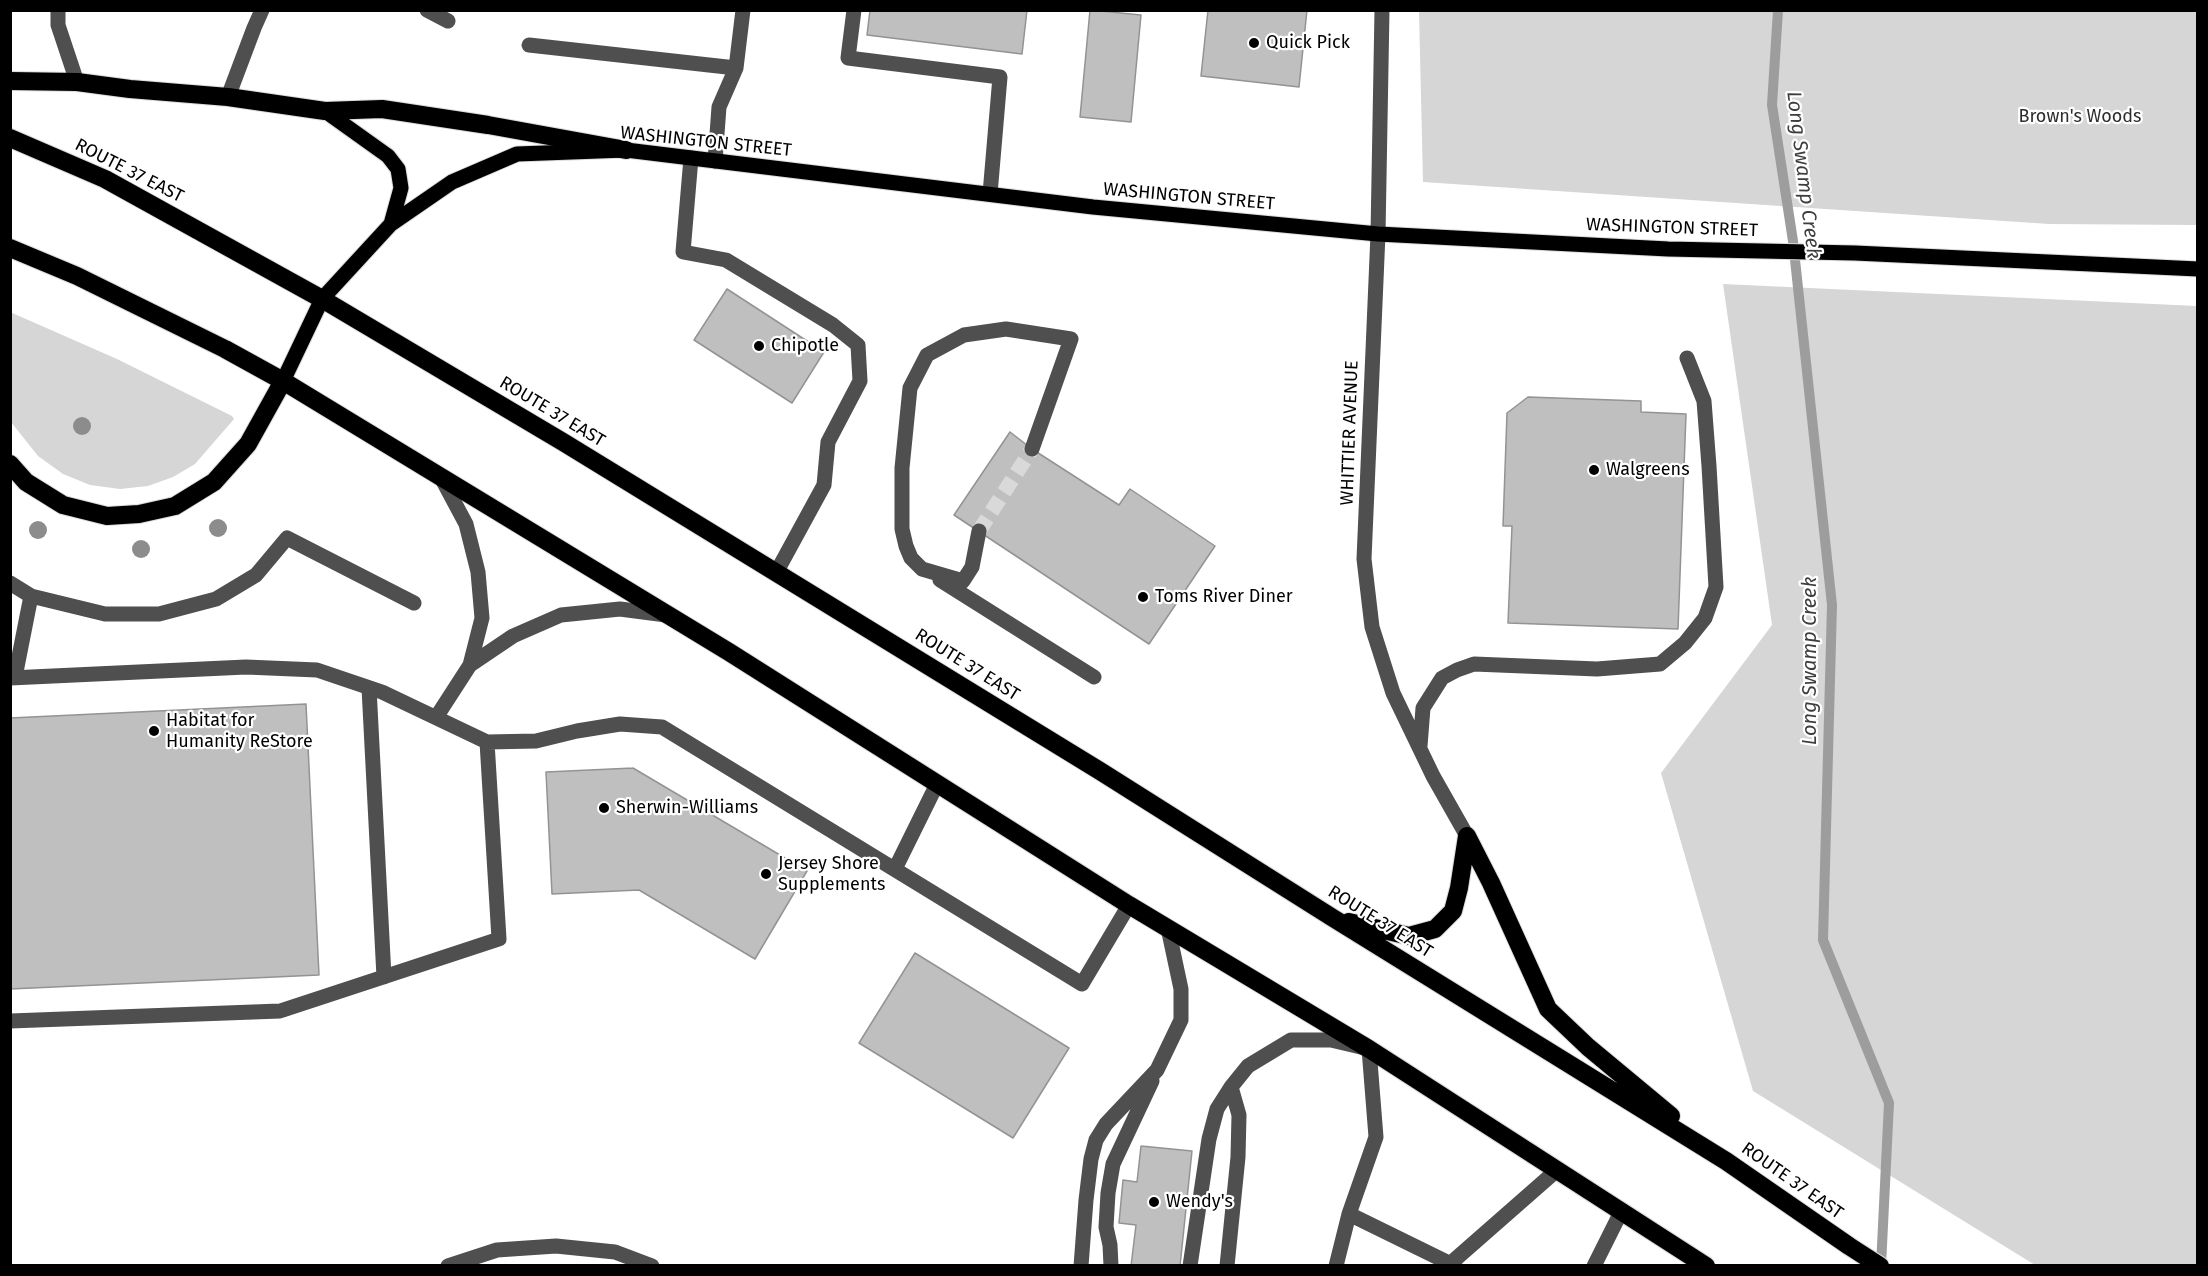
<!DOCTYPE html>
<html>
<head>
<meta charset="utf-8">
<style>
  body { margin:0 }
  #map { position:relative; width:2208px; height:1276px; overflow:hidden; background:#fff; font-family:"Fira Sans",sans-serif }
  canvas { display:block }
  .frame { position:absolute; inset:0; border:12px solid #000; pointer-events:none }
</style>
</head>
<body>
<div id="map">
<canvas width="2208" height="1276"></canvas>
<div class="frame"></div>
</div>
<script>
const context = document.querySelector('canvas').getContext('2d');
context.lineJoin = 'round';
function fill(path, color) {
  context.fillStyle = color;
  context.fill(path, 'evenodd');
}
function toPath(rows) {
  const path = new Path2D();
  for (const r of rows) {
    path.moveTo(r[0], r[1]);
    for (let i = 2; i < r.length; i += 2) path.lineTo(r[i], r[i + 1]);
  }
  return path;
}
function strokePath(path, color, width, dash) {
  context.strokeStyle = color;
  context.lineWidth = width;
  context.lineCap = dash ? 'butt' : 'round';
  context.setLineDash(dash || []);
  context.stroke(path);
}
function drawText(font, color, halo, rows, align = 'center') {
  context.font = font + ' "Fira Sans",sans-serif';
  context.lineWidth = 4.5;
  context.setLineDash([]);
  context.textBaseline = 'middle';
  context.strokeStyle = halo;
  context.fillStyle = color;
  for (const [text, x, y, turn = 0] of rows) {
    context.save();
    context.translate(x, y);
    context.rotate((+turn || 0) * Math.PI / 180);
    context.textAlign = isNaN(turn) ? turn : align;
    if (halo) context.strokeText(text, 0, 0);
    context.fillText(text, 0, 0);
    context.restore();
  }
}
fill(toPath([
  [1419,11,2197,11,2197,225,2049,224,1423,182],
  [1723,284,2197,306,2197,1265,2035,1265,1753,1091,1661,773,1772,625],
  [10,312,117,359,232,416,234,419,195,464,173,477,148,486,120,489,90,485,63,474,38,456,11,422]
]), '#d6d6d6');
strokePath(toPath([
  [1778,10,1772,105,1793,241,1832,605,1823,940,1889,1103,1881,1266]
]), '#9d9d9d', 10);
const building = toPath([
  [870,10,1027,10,1022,54,867,35,870,10],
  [1090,10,1141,15,1131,122,1080,117,1090,10],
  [1208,10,1307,10,1299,87,1201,76,1208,10],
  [727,289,824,352,792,403,694,340,727,289],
  [1528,397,1641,401,1641,412,1686,414,1678,629,1508,623,1512,526,1503,526,1507,413,1528,397],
  [1010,432,1032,449,1119,505,1130,489,1215,546,1149,644,954,515,1010,432],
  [306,704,319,975,10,989,10,718,306,704],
  [633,768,807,871,755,959,639,890,552,894,546,772,633,768],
  [915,953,1069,1048,1013,1138,859,1043,915,953],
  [1141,1146,1192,1151,1180,1266,1131,1266,1136,1225,1119,1223,1123,1180,1137,1182,1141,1146]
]);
fill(building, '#bfbfbf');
strokePath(building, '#939393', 1.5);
strokePath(toPath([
  [979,531,1032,449]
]), '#d9d9d9', 15, [15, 8]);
const major = toPath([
  [325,111,388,156,398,169,401,188,391,224],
  [283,381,322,299,391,224,452,182,517,154,626,150,1093,207,1378,234,1668,249,1855,253,2198,269]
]);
const highway = toPath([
  [10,81,77,82,130,89,228,97,325,111,382,109,488,125,626,150],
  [10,138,105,179,322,299,563,442,1100,771,1333,918,1726,1161,1849,1246,1880,1266],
  [10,248,77,276,225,349,283,381,729,652,1129,905,1369,1049,1706,1266],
  [10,464,26,482,63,505,107,516,139,514,175,506,214,482,248,444,283,381],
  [1467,836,1491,883,1548,1009,1588,1047,1671,1116],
  [1349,922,1409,936,1435,929,1453,911,1459,888,1467,836]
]);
strokePath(major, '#dbdbdb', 17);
strokePath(highway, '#dbdbdb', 20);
strokePath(toPath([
  [58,10,58,25,77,82],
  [427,10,448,21],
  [854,10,848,58,1000,77,990,194],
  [1382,10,1378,234,1364,559,1372,627,1393,693,1433,776,1467,836],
  [529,45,736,68],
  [228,97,254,28,262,10],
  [691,158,683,252,726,260,833,325,858,345,860,381,828,442,824,485,776,573],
  [715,161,719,107,736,68,743,10],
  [979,531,972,567,963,581,922,569,911,558,906,546,902,529,902,468,910,388,927,355,964,335,1006,329,1071,339,1032,449],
  [940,580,1094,677],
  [10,583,31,596,105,614,159,614,216,599,256,575,287,538,414,603],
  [470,665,513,636,561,615,620,609,666,615],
  [15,677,31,596],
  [10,678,246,667,317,670,382,692,487,742,536,741,577,731,620,724,662,727,1082,984,1129,905],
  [369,688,384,977],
  [437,716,470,665,482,618,478,572,466,524,443,481],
  [1420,746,1423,708,1442,678,1457,670,1474,664,1597,669,1660,664,1685,643,1705,618,1716,587,1709,466,1704,401,1687,358],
  [895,869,937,784],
  [10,1021,280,1011,499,939,487,742],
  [1451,1263,1557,1170],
  [448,1266,497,1250,556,1246,615,1252,652,1266],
  [1081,1266,1086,1200,1091,1159,1096,1140,1106,1124,1157,1070,1181,1020,1181,989,1168,928],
  [1111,1266,1110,1245,1106,1227,1108,1193,1113,1164,1152,1081],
  [1190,1266,1209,1139,1217,1109,1231,1087],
  [1227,1266,1238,1157,1239,1115,1231,1087,1248,1066,1291,1040,1331,1040,1369,1049,1376,1137,1349,1214],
  [1336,1266,1349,1214,1455,1266],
  [1594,1266,1621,1212]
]), '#4f4f4f', 15);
strokePath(major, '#000', 15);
strokePath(highway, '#000', 18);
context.fillStyle = '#8c8c8c';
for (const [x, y] of [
  [82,426],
  [218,528],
  [38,530],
  [141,549]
]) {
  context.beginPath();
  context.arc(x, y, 9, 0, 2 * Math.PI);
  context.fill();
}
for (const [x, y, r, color] of [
  [1254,43,6,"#000"],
  [759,346,6,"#000"],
  [1594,470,6,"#000"],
  [1143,597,6,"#000"],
  [154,731,6,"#000"],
  [604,808,6,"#000"],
  [766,874,6,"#000"],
  [1154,1202,6,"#000"]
]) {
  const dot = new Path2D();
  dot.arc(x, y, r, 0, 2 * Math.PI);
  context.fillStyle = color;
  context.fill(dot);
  strokePath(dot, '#fff', 2);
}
drawText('18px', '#000', '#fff', [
  ["Quick Pick",1266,43],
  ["Chipotle",771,346],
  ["Walgreens",1606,470],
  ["Toms River Diner",1155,597],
  ["Habitat for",166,721],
  ["Humanity ReStore",166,742],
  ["Sherwin-Williams",616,808],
  ["Jersey Shore",778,864],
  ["Supplements",778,885],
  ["Wendy's",1166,1202]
], 'left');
drawText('18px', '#2d2d2d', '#fff', [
  ["Brown's Woods",2080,117]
]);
drawText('18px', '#000', '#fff', [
  ["WASHINGTON STREET",706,142,6],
  ["ROUTE 37 EAST",129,171,27],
  ["WASHINGTON STREET",1189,197,5],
  ["WASHINGTON STREET",1672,228,2],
  ["ROUTE 37 EAST",552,412,31],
  ["WHITTIER AVENUE",1350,433,-88],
  ["ROUTE 37 EAST",967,665,32],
  ["ROUTE 37 EAST",1380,922,32],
  ["ROUTE 37 EAST",1792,1181,35]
]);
drawText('italic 20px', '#3e3e3e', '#fff', [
  ["Long Swamp Creek",1803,175,83],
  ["Long Swamp Creek",1810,661,-90]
]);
</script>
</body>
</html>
